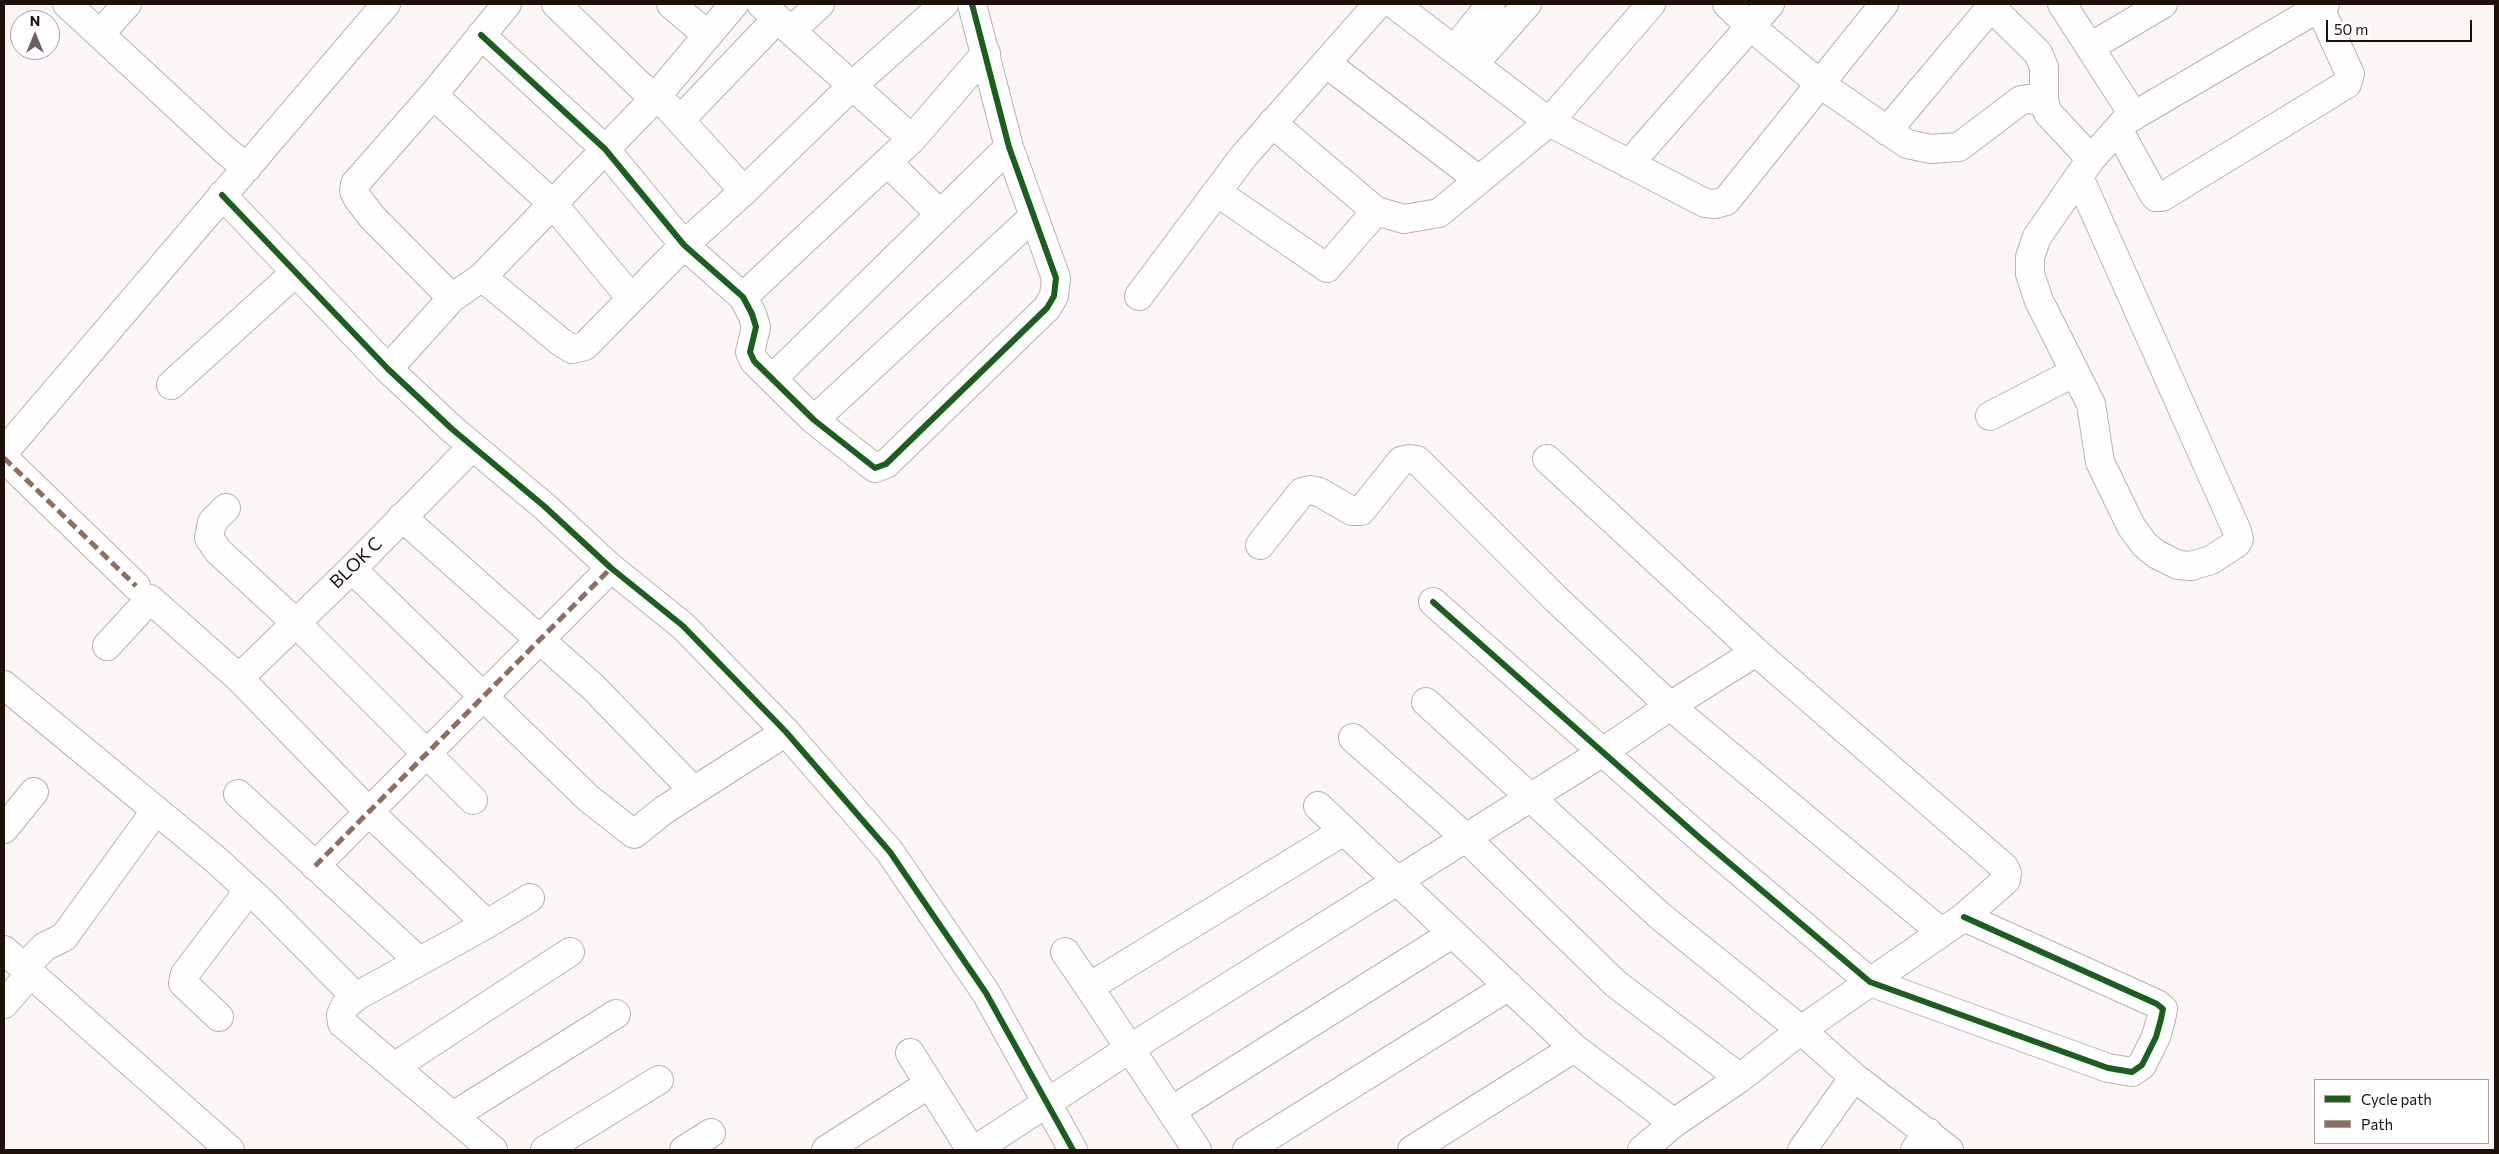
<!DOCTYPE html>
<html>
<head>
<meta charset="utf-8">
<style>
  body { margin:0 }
  #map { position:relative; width:2499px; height:1154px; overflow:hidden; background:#fbf6f5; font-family:Commissioner,sans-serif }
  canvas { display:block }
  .frame { position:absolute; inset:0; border:5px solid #1e110d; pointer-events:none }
  .legend { position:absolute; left:2314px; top:1079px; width:175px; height:65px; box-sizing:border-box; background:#fff; border:1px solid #a5a09e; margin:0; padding:6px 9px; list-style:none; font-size:15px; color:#1e110d }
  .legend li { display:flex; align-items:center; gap:10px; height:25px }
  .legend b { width:25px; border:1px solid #a5a09e }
  .north { position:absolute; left:10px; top:10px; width:50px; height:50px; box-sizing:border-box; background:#fff; border:1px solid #a5a09e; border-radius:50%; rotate:0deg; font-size:14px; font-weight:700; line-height:20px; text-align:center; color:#1e110d }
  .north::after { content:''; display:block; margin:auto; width:18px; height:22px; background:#6b615e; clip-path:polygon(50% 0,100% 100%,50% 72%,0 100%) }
  .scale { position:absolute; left:2326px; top:20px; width:146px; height:22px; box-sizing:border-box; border:2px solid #1e110d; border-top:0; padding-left:6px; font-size:15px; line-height:18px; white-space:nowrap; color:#1e110d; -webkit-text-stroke:4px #fff; paint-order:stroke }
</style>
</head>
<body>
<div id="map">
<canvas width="2499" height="1154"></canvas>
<div class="frame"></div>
<ul class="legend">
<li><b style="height:6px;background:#1b5e20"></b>Cycle path</li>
<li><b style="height:6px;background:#8d6e63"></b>Path</li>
</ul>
<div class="north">N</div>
<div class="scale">50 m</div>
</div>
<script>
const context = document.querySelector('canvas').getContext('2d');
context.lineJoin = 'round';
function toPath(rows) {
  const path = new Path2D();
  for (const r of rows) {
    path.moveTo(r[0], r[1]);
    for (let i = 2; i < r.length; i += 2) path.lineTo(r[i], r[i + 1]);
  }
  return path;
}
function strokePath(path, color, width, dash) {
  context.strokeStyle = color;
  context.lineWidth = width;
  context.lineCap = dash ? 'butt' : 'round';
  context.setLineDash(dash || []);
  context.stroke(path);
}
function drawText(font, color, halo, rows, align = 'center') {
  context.font = font + ' Commissioner,sans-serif';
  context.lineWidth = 4;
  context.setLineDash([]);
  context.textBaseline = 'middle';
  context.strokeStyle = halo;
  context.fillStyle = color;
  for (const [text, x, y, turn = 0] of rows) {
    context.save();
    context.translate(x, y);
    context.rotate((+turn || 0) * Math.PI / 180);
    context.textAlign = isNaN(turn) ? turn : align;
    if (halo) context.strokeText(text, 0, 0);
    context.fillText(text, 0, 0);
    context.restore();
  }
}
const minor = toPath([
  [67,4,226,151,247,168],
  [556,4,654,99],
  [671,4,706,34],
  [761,4,912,139],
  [1394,4,1549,122,1705,203,1715,204,1726,201,1884,4],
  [1727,4,1751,27,1819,83,1907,144,1931,149,1959,147,2021,100,2028,99,2044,101],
  [1988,4,2038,53,2044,67,2044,101,2048,113,2091,159,2037,237,2030,257,2030,274,2039,301,2091,404,2100,462,2131,526,2144,544,2156,554,2178,565,2191,566,2211,560,2237,543,2239,539,2237,531,2079,177],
  [2062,4,2134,116],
  [791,31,820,4],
  [100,34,127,4],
  [481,35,605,149,684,245,743,297,752,314,756,327,750,352,754,361,814,420,875,468,886,464,1047,308,1054,296,1056,278,1009,147,972,4],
  [2090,47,2163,4],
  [1455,49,1491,4],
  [1326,63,1479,180,1549,122,1651,4],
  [1474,64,1527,4],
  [433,95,553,204,631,298],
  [668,107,744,191],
  [680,120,777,19],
  [1272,123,1376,211,1404,219,1439,213,1479,180],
  [2118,129,2153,193,2156,197,2162,197,2347,84,2350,74,2319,6],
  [1887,131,1991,7],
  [2091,159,2125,121,2325,4],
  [887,162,939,213],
  [1629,164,1770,4],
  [1218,193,1327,268,1376,211],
  [222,195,388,369,452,429,544,506,611,568,683,626,786,732,890,852,986,993,1073,1150],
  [482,277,562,343,572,349,585,346,684,245,744,191,852,86,944,4],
  [1139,296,1243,157,1378,4],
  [743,297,912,139,986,53],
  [452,298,372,217,358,199,354,191,355,184,433,95,507,4],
  [388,369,452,298,482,277,654,99,734,4],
  [772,379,1009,147],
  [171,385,296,272],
  [1990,416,2075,372],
  [814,420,1034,216],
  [4,452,386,4],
  [4,458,136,586],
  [1547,459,1756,652,2004,867,2007,873,2006,880,1964,917,1801,1030,1740,1078,1674,1123,1642,1150],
  [226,508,212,522,209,538,218,551,295,622,473,800],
  [402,517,593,687,694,791],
  [1260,545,1302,492,1310,490,1319,492,1352,511,1361,511,1401,461,1410,459,1417,460,1557,600,1670,706,1941,932],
  [352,569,588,798,634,834,664,810,786,732],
  [1433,602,1701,839,1870,982,2108,1068,2132,1072,2142,1065,2156,1037,2161,1019,2163,1009,2157,1004,1964,917],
  [107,646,150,599,239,678,369,812,487,924,357,996,345,1006,341,1015,342,1023,493,1150],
  [239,678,352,569,472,447],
  [4,685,215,859,265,905,347,988],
  [1426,702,1660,916,1801,1030,1854,1077,1949,1150],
  [1353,738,1465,837,1616,984,1740,1078],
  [238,794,419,961],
  [1318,806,1574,1048,1674,1123],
  [4,829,34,792],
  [315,866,611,568],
  [487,924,530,898],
  [4,950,230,1150],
  [1065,952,1089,987],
  [24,968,44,947,64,937,156,810],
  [4,1004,30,974],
  [219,1017,183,983,185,974,249,890],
  [910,1053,971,1150],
  [394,1067,570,952],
  [1171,1111,1452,934],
  [453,1116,616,1014],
  [545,1150,659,1080],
  [684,1150,711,1133],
  [826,1150,929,1084],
  [975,1150,1129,1049,1603,752,1670,706,1756,652],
  [1197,1150,1089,987,1344,831],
  [1247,1150,1509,986],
  [1412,1150,1574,1048],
  [1802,1150,1854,1077],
  [1915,1150,1928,1132]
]);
strokePath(minor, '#bab1af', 30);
strokePath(minor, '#fefefe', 28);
strokePath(toPath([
  [4,458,136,586],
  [315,866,611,568]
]), '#8d6e63', 5, [10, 5]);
strokePath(toPath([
  [481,35,605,149,684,245,743,297,752,314,756,327,750,352,754,361,814,420,875,468,886,464,1047,308,1054,296,1056,278,1009,147,972,4],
  [222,195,388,369,452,429,544,506,611,568,683,626,786,732,890,852,986,993,1073,1150],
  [1433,602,1701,839,1870,982,2108,1068,2132,1072,2142,1065,2156,1037,2161,1019,2163,1009,2157,1004,1964,917]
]), '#1b5e20', 6);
drawText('18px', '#1e110d', '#fff', [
  ["BLOK C",356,563,-44]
]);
</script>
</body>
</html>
